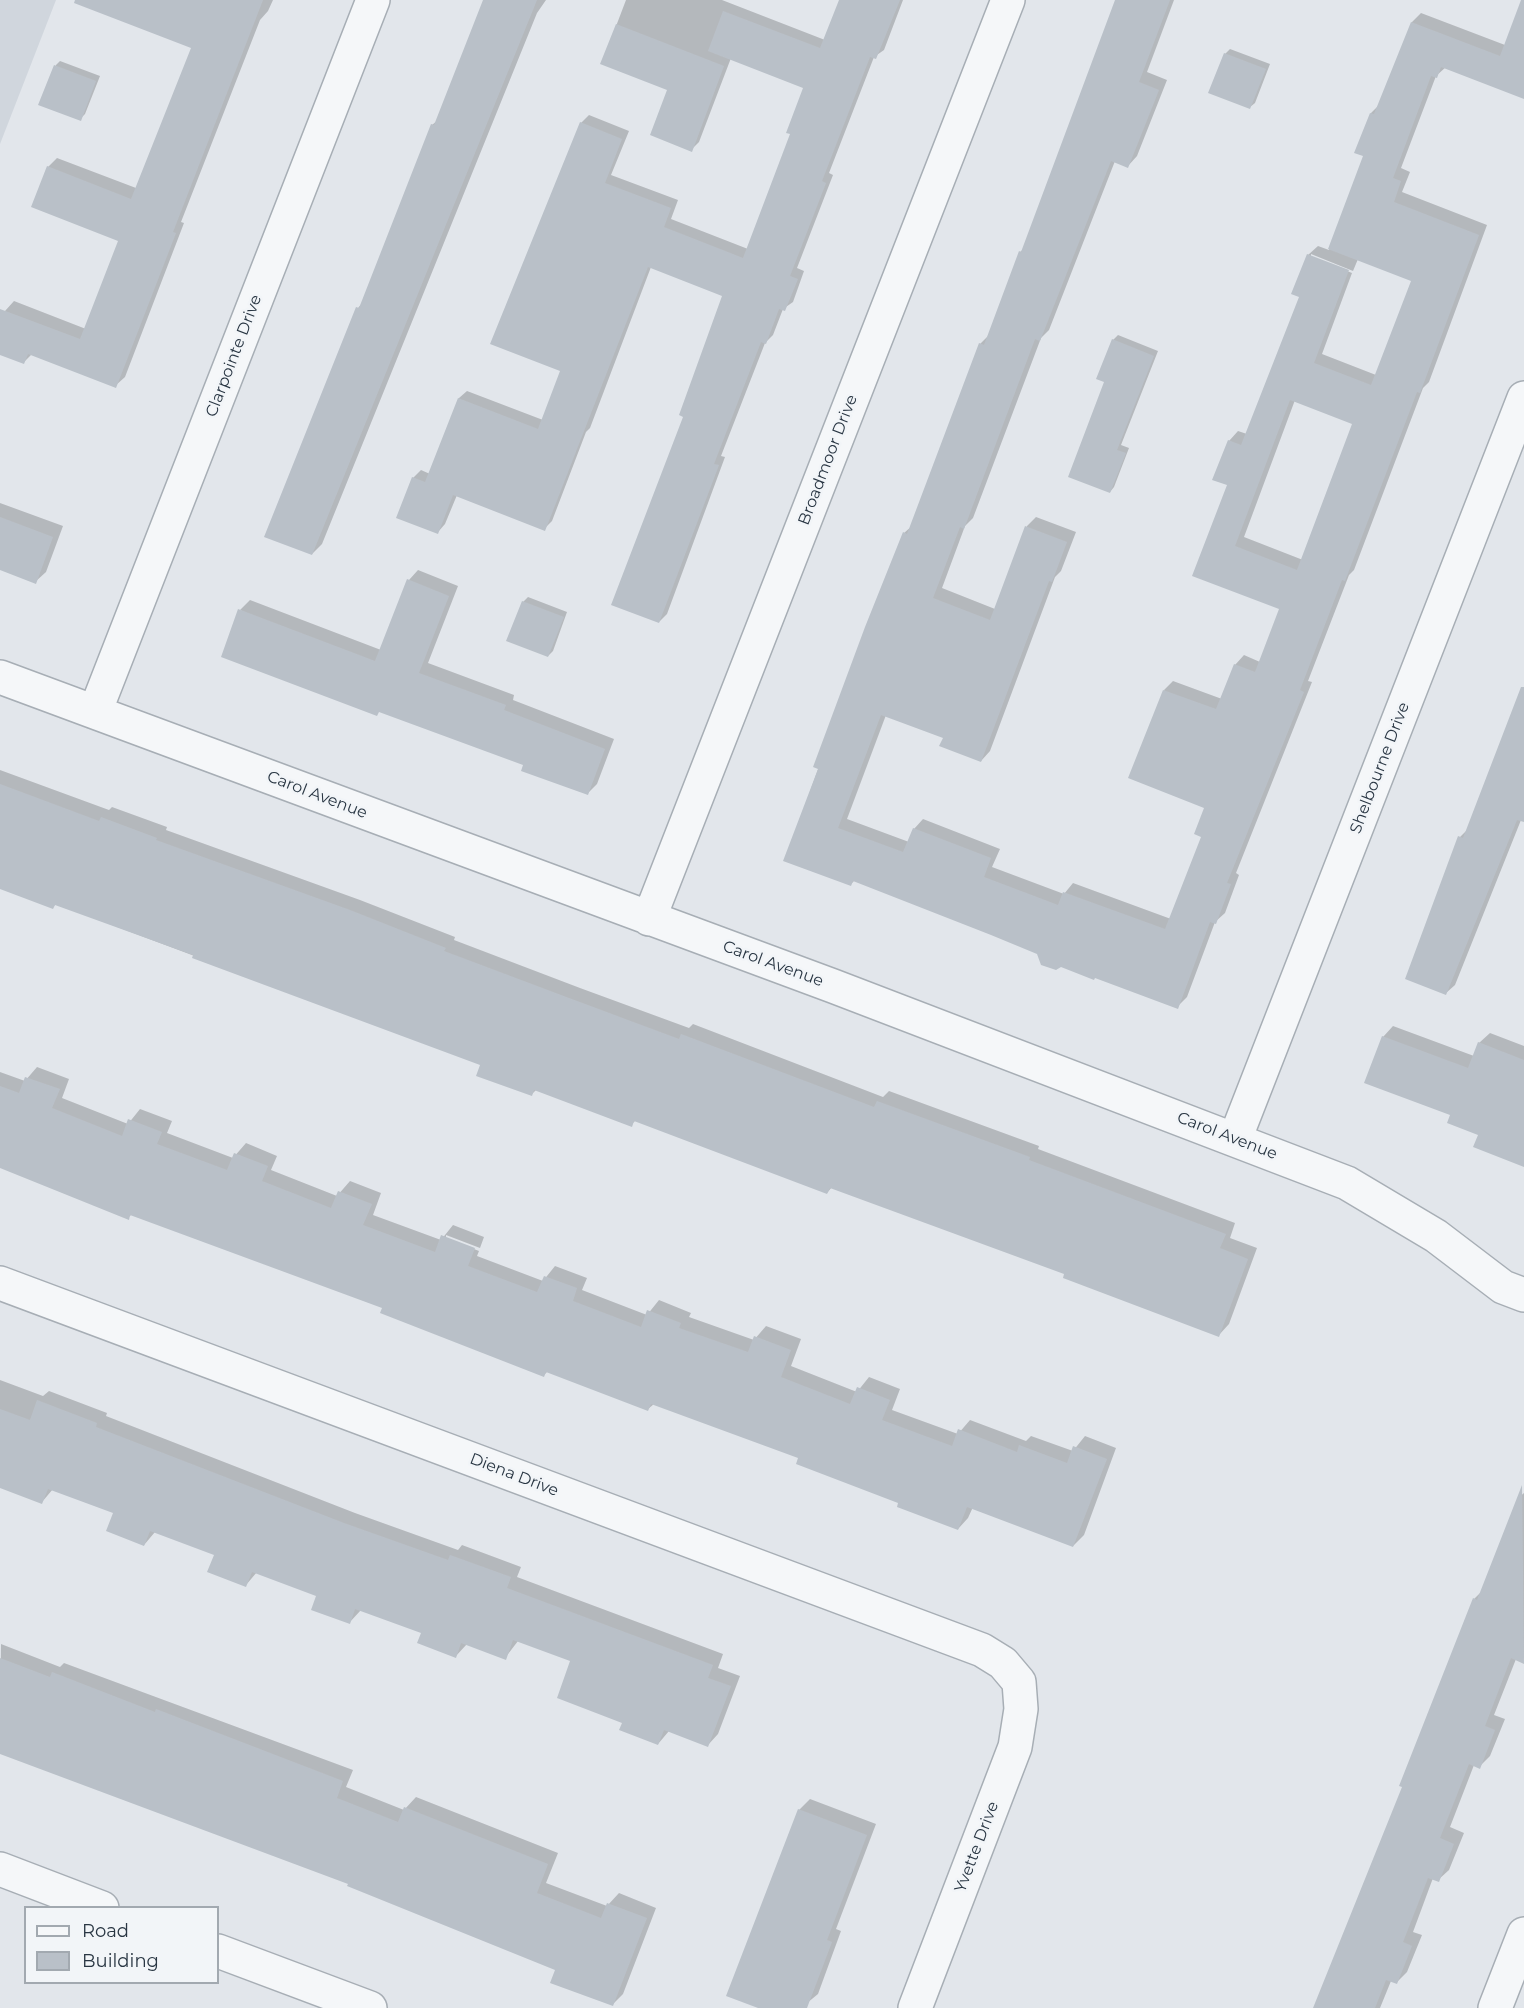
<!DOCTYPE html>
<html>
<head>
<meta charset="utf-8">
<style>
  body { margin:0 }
  #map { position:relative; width:1524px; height:2008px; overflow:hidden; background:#e2e6eb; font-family:Montserrat,sans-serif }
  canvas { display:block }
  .legend { position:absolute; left:24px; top:1906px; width:195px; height:78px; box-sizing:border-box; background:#f2f5f8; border:2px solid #a2a9b0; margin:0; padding:8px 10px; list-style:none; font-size:18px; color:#293643 }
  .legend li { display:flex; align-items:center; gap:12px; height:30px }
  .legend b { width:30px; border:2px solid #a2a9b0 }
</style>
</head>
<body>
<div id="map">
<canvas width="1524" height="2008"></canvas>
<ul class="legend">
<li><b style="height:8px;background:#f5f7f9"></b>Road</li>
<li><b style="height:16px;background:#b9c0c8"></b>Building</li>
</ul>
</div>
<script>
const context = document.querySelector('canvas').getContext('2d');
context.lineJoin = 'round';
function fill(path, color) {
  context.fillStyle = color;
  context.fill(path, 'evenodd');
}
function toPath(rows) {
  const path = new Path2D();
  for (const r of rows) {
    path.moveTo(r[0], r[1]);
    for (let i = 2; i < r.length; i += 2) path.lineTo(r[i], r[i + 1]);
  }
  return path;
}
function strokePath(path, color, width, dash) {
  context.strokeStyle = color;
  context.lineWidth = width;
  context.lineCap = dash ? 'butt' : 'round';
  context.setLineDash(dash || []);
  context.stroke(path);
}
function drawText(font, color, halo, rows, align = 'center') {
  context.font = font + ' Montserrat,sans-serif';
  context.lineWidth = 5;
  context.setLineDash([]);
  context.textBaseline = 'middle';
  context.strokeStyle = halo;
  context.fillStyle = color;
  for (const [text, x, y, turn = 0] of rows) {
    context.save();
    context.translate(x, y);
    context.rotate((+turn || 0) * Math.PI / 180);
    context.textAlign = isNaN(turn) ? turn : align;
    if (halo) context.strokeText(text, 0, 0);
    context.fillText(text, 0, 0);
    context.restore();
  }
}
fill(toPath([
  [0,0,56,0,0,144]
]), '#d0d6dd');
fill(toPath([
  [125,0,273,0,268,11,260,20,181,222,184,223,125,377,115,386,32,354,24,362,0,353,0,323,5,311,14,301,86,329,120,240,48,167,57,158,136,188,193,47],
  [488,0,546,0,537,13,322,544,312,554,266,536,358,308,363,302,432,125,438,120],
  [626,0,722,0,825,40,840,0,903,0,884,50,874,57,829,173,833,175,797,268,804,271,793,302,783,309,773,335,765,343,721,456,725,457,667,614,659,622,685,416,724,295,651,267,590,428,586,432,552,521,544,529,457,495,445,524,438,532,413,478,421,470,430,474,459,398,467,391,543,420,562,370,581,123,589,115,629,131,611,175,678,200,671,219,748,249,792,133,805,87,731,58,699,142,691,150,669,89,602,63],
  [1117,0,1174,0,1147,72,1167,80,1137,156,1128,166,1115,161,1049,330,1041,338,973,518,965,526,942,588,995,609,1027,526,1036,517,1076,532,1061,571,1055,577,990,751,981,761,945,737,886,715,847,819,909,842,914,829,923,819,1000,849,992,867,1064,894,1073,883,1171,919,1203,836,1206,807,1164,690,1173,681,1222,699,1235,665,1244,655,1260,662,1281,608,1194,575,1229,485,1229,441,1238,431,1247,434,1301,296,1308,255,1318,246,1329,250,1365,155,1371,113,1380,104,1412,22,1421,13,1505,45,1524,0,1524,97,1446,67,1436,76,1401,168,1410,172,1402,192,1487,225,1429,382,1423,388,1354,570,1349,575,1308,681,1312,682,1236,873,1239,875,1225,913,1215,922,1187,997,1177,1007,855,880,850,885,785,860,904,533,912,526,980,344,990,334,1020,252,1025,248],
  [1311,254,1353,271,1358,259,1412,280,1376,375,1322,354,1352,273,1311,257],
  [1295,400,1354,423,1303,560,1244,537],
  [1230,49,1270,64,1255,103,1250,107,1225,54],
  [60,61,100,76,85,114,80,119,40,104,56,65],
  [1118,335,1158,351,1121,445,1129,448,1114,487,1110,492,1106,382,1113,340],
  [0,503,63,526,46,572,35,582,0,569],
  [418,570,458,586,428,663,514,695,513,700,614,739,597,784,587,794,525,764,240,610,250,600,381,650,409,580],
  [528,597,567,612,553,651,548,656,523,602],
  [1524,698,1524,819,1521,820,1455,985,1446,993,1460,837,1469,828],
  [0,770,109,810,112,807,167,827,166,830,360,900,455,937,454,940,580,988,689,1028,693,1024,883,1097,889,1091,1039,1146,1038,1149,1235,1223,1230,1238,1257,1248,1229,1324,1219,1335,1066,1273,832,1187,827,1193,636,1120,631,1125,537,1089,531,1095,482,1064,56,904,53,907,0,887],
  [1393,1026,1474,1056,1479,1043,1490,1033,1524,1046,1524,1166,1452,1114,1383,1037],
  [37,1067,69,1079,62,1098,128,1124,140,1109,172,1121,167,1133,233,1158,246,1143,277,1156,271,1170,337,1196,350,1181,381,1193,373,1215,441,1240,453,1225,484,1237,480,1248,446,1235,446,1238,479,1251,477,1256,543,1281,555,1266,587,1278,582,1290,647,1315,659,1300,691,1313,689,1317,754,1340,766,1326,801,1339,791,1366,857,1392,869,1377,900,1389,892,1410,958,1434,970,1420,1026,1441,1031,1436,1073,1451,1085,1436,1116,1448,1084,1535,1073,1546,973,1507,968,1518,958,1529,800,1458,654,1404,648,1409,548,1371,544,1375,384,1307,132,1214,128,1218,0,1167,0,1072,25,1081],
  [0,1380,43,1396,49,1391,107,1413,106,1416,355,1513,458,1550,462,1545,521,1567,517,1577,723,1654,718,1668,740,1676,718,1734,708,1745,669,1731,658,1744,624,1722,572,1660,518,1641,505,1658,467,1644,455,1657,423,1633,361,1610,349,1623,318,1596,257,1572,246,1585,216,1554,155,1532,144,1545,115,1512,53,1489,42,1502,0,1476],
  [1524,1493,1524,1658,1521,1661,1516,1659,1494,1715,1505,1719,1490,1756,1479,1767,1474,1765,1450,1827,1464,1833,1449,1870,1438,1880,1433,1878,1413,1932,1422,1935,1407,1972,1396,1983,1391,1981,1380,2008,1315,2008,1404,1786,1474,1599,1481,1592,1518,1498],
  [1,1644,60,1667,64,1663,353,1770,346,1787,404,1810,416,1797,558,1853,546,1883,607,1906,619,1893,656,1908,623,1994,612,2005,557,1969,350,1883,0,1753],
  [810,1799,876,1824,836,1929,841,1931,818,1994,801,2008,763,2008,799,1810]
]), '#0003');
fill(toPath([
  [75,0,263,0,173,232,176,233,116,388,28,354,24,364,0,355,0,309,80,339,118,241,31,207,47,166,131,199,191,48,74,3],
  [483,0,537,0,312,555,264,537,356,307,359,308,431,124,434,125],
  [839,0,900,0,876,59,870,57,822,181,826,183,790,276,798,279,785,311,779,309,766,344,761,342,714,464,719,465,659,623,611,605,683,417,679,415,722,296,648,267,545,531,453,495,438,534,396,518,412,477,425,482,458,398,538,429,560,371,490,344,580,122,622,139,605,183,671,208,664,227,743,258,790,134,786,133,803,88,708,51,723,11,820,48],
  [1115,0,1170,0,1139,82,1159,90,1128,168,1111,161,1040,341,1035,339,964,529,960,527,933,598,990,620,1025,526,1067,542,1052,582,1049,581,981,762,939,746,943,738,881,715,838,828,903,852,913,828,991,858,984,877,1058,905,1063,892,1165,929,1201,837,1194,834,1204,808,1128,778,1163,690,1216,709,1234,664,1255,672,1279,609,1192,576,1227,485,1212,480,1228,440,1241,445,1299,297,1291,294,1307,254,1349,270,1314,363,1371,385,1411,281,1328,249,1363,156,1354,153,1370,113,1374,114,1411,22,1500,56,1521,0,1524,0,1524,99,1441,67,1437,78,1431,76,1393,178,1401,181,1394,202,1479,235,1420,393,1417,392,1345,581,1342,580,1300,690,1304,692,1227,883,1231,884,1216,924,1210,922,1178,1009,1095,978,1094,980,1061,967,1056,970,1041,965,1037,954,991,935,853,881,851,886,783,861,818,769,813,767,865,627,903,532,907,534,979,343,984,345,1019,251,1021,252],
  [1290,400,1352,424,1297,570,1235,546],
  [616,24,724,66,692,152,650,135,667,90,600,64],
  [1224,53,1266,69,1250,109,1208,93],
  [54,65,96,81,81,121,38,105],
  [1112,339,1154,356,1117,450,1126,453,1110,493,1068,477,1104,382,1096,379],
  [0,517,53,537,36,584,0,570],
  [407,579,449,596,419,673,506,705,504,710,605,749,588,795,521,771,523,765,379,712,377,716,221,657,238,609,375,661],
  [522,601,564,617,548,657,506,641],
  [1521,687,1524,687,1524,822,1517,820,1446,995,1405,979,1458,836,1463,838],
  [0,784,99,821,101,817,157,838,156,840,350,910,446,948,444,951,569,998,679,1039,681,1034,874,1107,877,1101,1030,1157,1029,1160,1226,1234,1220,1248,1248,1259,1219,1337,1063,1278,1064,1274,830,1188,827,1194,634,1121,632,1127,534,1090,532,1096,476,1076,480,1065,192,958,193,955,55,905,53,909,0,889],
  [1382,1036,1468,1068,1478,1042,1524,1060,1524,1167,1473,1147,1478,1135,1447,1123,1450,1115,1364,1083],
  [25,1077,60,1089,52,1108,122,1136,128,1119,162,1132,157,1144,227,1170,234,1153,268,1166,262,1181,331,1208,338,1191,372,1204,363,1225,435,1252,441,1235,475,1248,468,1266,537,1292,544,1276,577,1288,573,1301,641,1327,647,1310,681,1323,679,1328,748,1352,754,1336,791,1350,781,1377,850,1404,857,1387,890,1400,882,1420,952,1446,958,1429,1017,1452,1019,1445,1067,1463,1073,1446,1107,1459,1073,1547,967,1507,958,1530,897,1507,898,1503,796,1464,798,1458,651,1404,648,1411,546,1372,544,1377,380,1313,382,1308,130,1215,129,1220,0,1168,0,1086,19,1093],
  [37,1400,97,1423,96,1427,344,1523,448,1560,450,1555,511,1577,507,1588,713,1665,708,1678,731,1686,708,1747,664,1730,658,1745,619,1730,622,1723,557,1698,570,1661,513,1640,506,1660,461,1643,456,1658,417,1643,421,1633,355,1609,350,1624,311,1610,316,1596,252,1572,246,1587,207,1572,214,1555,150,1531,144,1546,106,1531,113,1513,48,1489,42,1504,0,1488,0,1409,30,1420],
  [1522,1485,1524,1664,1511,1658,1485,1726,1495,1730,1480,1769,1469,1764,1440,1838,1454,1844,1439,1882,1428,1878,1403,1942,1412,1946,1397,1984,1386,1980,1375,2008,1313,2008,1402,1787,1399,1786,1473,1598,1477,1600],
  [0,1658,50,1677,52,1672,155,1712,156,1709,343,1781,337,1798,398,1822,404,1807,548,1864,537,1893,601,1918,607,1903,647,1918,613,2006,550,1983,555,1970,347,1886,348,1884,0,1754],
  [798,1809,867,1835,827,1940,832,1942,807,2008,758,2008,726,1996]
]), '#b9c0c8');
const street = toPath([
  [0,677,833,986,1347,1183,1436,1236,1503,1287,1524,1295],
  [95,712,373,0],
  [649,919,1008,0],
  [1235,1139,1524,398],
  [0,1283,982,1650,1003,1663,1019,1682,1021,1709,1015,1747,915,2008],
  [0,1869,102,1908],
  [218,1951,370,2008],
  [1495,2008,1524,1934]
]);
strokePath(street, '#a7aeb5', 36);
strokePath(street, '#f5f7f9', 33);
drawText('16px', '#293643', '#f2f5f8', [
  ["Clarpointe Drive",234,356,-69],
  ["Broadmoor Drive",828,460,-69],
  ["Shelbourne Drive",1380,768,-69],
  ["Carol Avenue",317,795,21],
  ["Carol Avenue",773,964,20],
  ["Carol Avenue",1227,1136,21],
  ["Diena Drive",514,1475,21],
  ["Yvette Drive",977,1847,-69]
]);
</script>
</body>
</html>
